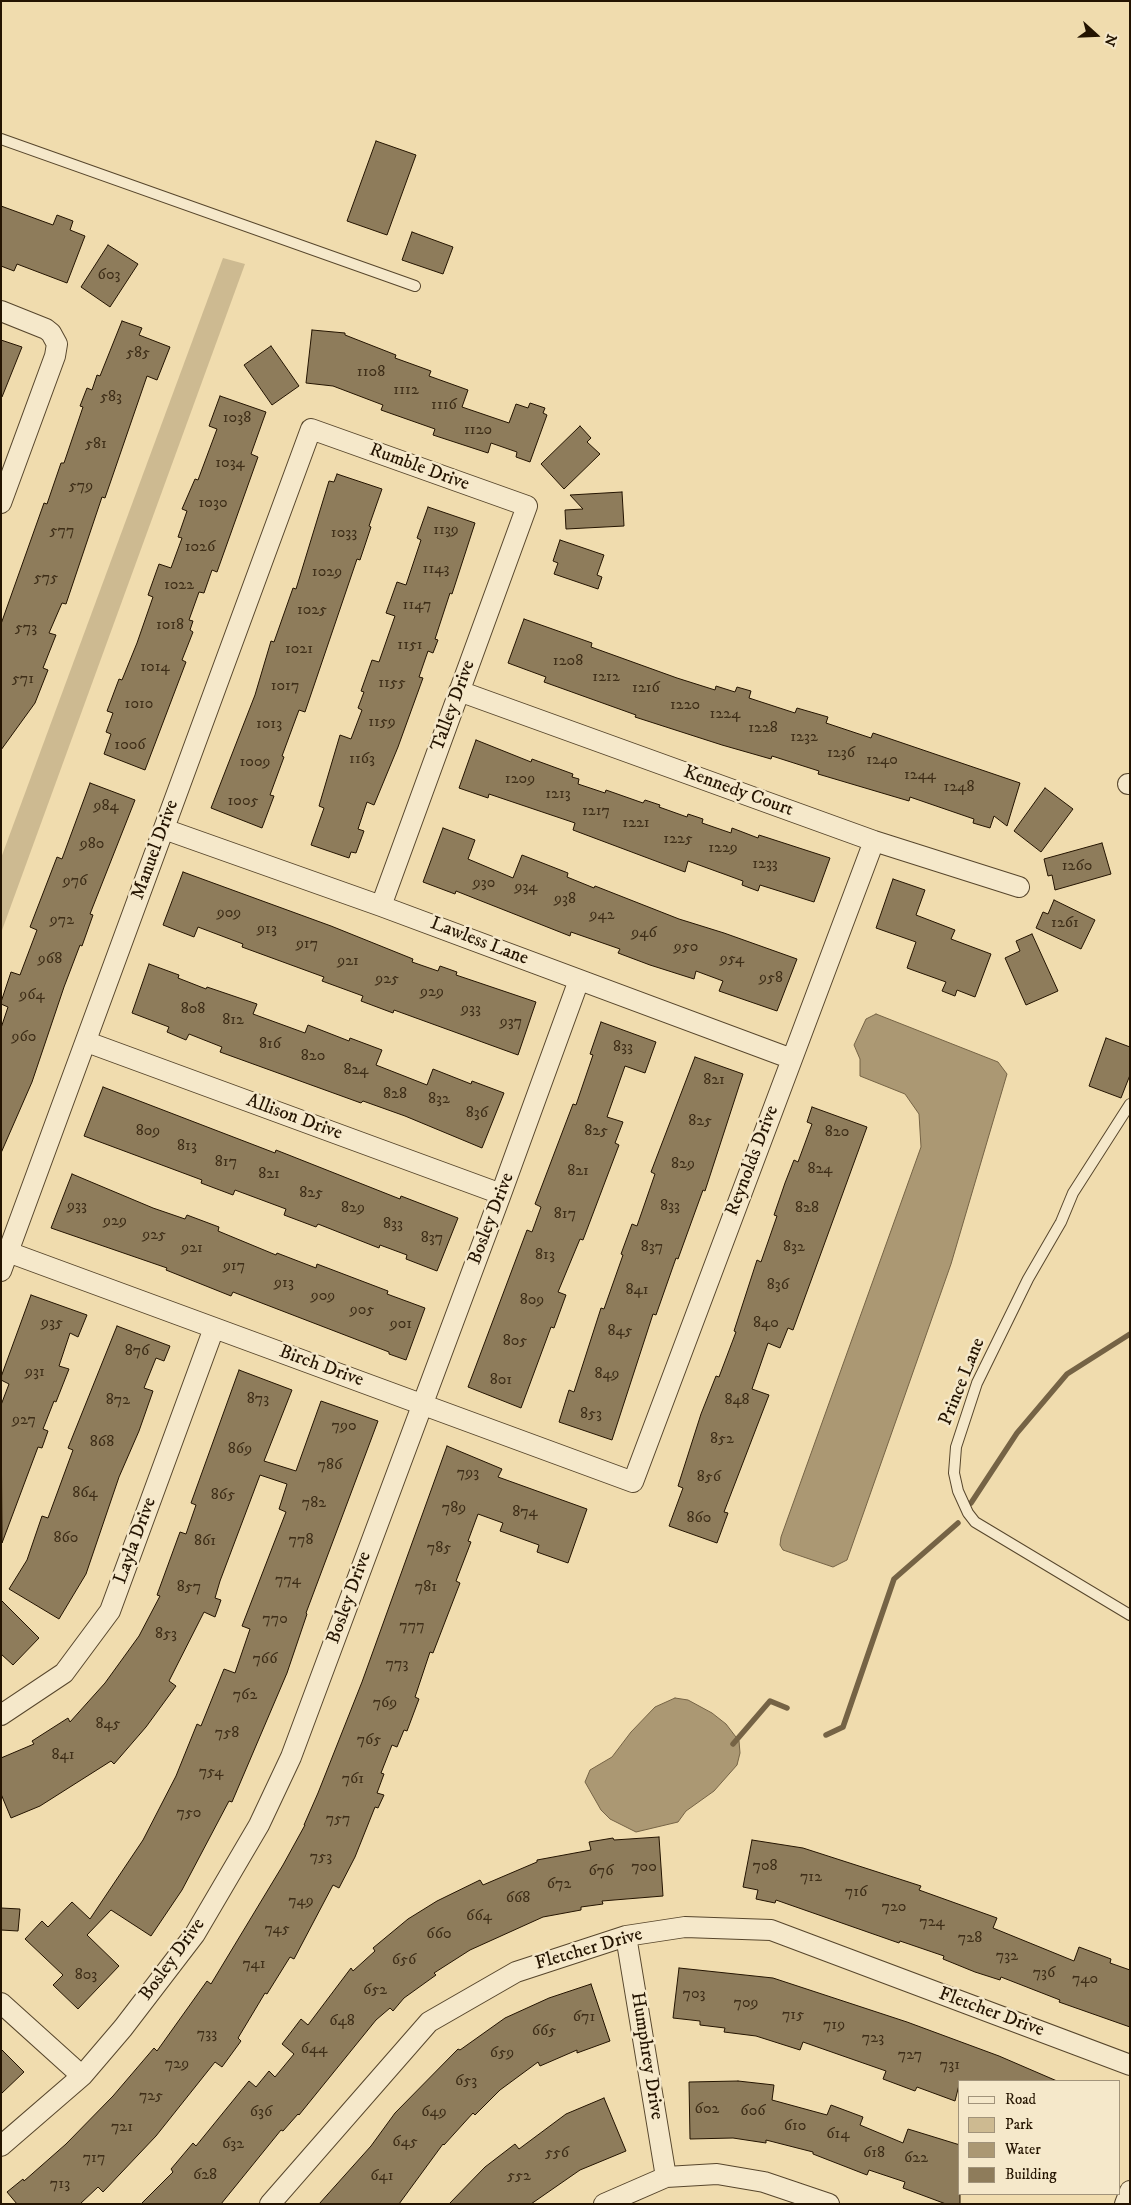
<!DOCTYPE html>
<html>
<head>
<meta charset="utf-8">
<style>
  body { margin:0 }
  #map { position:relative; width:1131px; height:2205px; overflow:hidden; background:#f0dcae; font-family:"IM FELL DW Pica",serif }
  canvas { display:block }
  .frame { position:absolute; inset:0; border:2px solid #241401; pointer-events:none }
  .legend { position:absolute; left:958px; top:2080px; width:162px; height:115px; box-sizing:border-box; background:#f5e8ca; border:1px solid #a1937a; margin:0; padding:6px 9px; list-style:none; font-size:15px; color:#241401 }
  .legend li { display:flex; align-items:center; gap:10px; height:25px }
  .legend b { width:25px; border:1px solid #a1937a }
  .north { position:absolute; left:1071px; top:10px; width:50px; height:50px; -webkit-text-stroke:4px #f5e8ca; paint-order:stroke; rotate:110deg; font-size:14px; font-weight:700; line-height:20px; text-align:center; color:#241401 }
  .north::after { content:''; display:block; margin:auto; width:18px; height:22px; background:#241401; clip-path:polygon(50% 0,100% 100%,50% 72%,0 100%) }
</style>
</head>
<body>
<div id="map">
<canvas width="1131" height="2205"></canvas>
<div class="frame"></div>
<ul class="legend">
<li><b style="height:6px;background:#f5e8ca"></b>Road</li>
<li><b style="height:14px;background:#cdba91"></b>Park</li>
<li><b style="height:14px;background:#ab9873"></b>Water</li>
<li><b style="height:14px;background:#8e7c5b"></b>Building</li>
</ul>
<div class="north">N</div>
</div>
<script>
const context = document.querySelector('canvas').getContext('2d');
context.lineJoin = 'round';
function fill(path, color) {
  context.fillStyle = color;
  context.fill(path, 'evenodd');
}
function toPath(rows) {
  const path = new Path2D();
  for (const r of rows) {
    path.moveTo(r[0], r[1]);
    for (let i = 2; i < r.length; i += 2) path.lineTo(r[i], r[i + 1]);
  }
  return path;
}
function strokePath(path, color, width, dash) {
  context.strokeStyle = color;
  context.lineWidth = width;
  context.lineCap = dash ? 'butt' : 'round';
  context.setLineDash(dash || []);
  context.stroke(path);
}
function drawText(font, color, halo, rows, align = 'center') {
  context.font = font + ' "IM FELL DW Pica",serif';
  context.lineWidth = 5;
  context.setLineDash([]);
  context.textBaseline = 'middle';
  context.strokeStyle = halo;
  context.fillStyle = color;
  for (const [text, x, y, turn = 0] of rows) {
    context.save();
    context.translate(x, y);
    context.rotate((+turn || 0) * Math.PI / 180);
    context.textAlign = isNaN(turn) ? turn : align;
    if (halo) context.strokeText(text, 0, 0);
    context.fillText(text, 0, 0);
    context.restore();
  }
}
fill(toPath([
  [223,258,245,264,1,933,1,858]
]), '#cdba91');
const water = toPath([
  [876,1014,998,1062,1007,1074,951,1264,847,1560,833,1567,783,1550,780,1545,781,1537,921,1147,919,1114,905,1094,860,1076,860,1059,854,1045,866,1019,876,1014],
  [675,1698,688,1700,712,1713,726,1724,739,1741,740,1753,737,1765,714,1791,686,1811,678,1822,636,1832,610,1819,601,1810,585,1782,590,1770,612,1757,631,1732,655,1707,675,1698]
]);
fill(water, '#ab9873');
strokePath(water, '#756345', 1);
strokePath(toPath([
  [971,1503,1017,1433,1067,1374,1130,1334],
  [826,1735,843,1727,894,1579,958,1523],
  [733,1744,770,1701,787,1708]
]), '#756345', 5.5);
const building = toPath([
  [376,141,416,155,387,235,347,221,376,141],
  [1,206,53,225,57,215,73,221,70,230,85,236,67,283,17,264,14,271,1,266,1,206],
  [412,232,453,247,443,274,402,260,412,232],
  [108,245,138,264,110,307,81,287,108,245],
  [122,321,142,328,139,335,170,347,157,380,147,376,105,498,102,497,66,604,62,603,49,633,56,635,43,668,48,670,35,703,1,750,1,624,44,503,47,504,61,463,64,463,83,407,80,406,87,388,92,390,97,375,100,376,122,321],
  [312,330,345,333,345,335,396,355,395,358,431,371,429,376,468,390,462,407,509,423,516,404,528,408,530,403,545,408,543,413,547,415,530,462,516,457,517,452,491,443,488,453,433,435,435,429,381,410,383,405,333,386,306,383,312,330],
  [1,340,22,347,2,397,1,397,1,340],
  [271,346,299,386,272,405,244,365,271,346],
  [220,396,266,412,251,454,258,457,217,572,212,570,204,593,199,592,189,620,193,621,190,630,193,632,182,660,186,662,145,770,104,754,111,734,106,732,113,713,107,711,119,679,122,680,137,643,153,597,148,595,159,564,171,568,182,538,178,537,187,511,182,509,195,479,198,480,217,429,209,426,220,396],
  [580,426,591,438,587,442,600,454,564,489,541,464,580,426],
  [337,474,382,489,369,526,371,527,360,560,357,559,305,712,299,710,282,756,284,757,270,795,274,796,262,828,211,808,255,695,271,641,274,642,293,588,296,589,329,481,334,482,337,474],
  [622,492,624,526,566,529,565,510,583,509,570,495,622,492],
  [428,507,475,523,452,594,450,593,435,639,438,640,433,653,428,651,419,677,423,678,398,747,374,805,367,802,358,829,364,831,356,853,351,852,349,858,311,845,324,808,319,806,340,735,351,739,362,710,358,708,364,692,361,691,372,660,379,662,395,616,386,613,397,582,406,585,421,540,417,538,428,507],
  [560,540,604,555,597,575,602,577,598,589,554,574,558,563,553,561,560,540],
  [524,619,592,643,591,647,677,678,715,690,716,686,735,692,737,687,751,691,749,698,795,713,797,708,828,717,826,723,871,738,873,733,1020,783,1007,826,994,816,990,828,973,823,974,819,910,797,909,801,818,774,819,771,772,756,771,759,722,745,635,717,636,715,544,682,546,677,508,663,524,619],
  [476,740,531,762,532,759,573,774,572,777,579,779,578,784,605,793,606,790,643,803,645,800,660,805,659,807,687,817,688,814,703,819,702,823,731,833,732,828,758,838,759,835,830,858,814,902,760,885,758,891,742,885,743,881,688,861,685,872,573,830,575,823,489,794,488,798,459,788,476,740],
  [90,783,135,800,90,914,93,915,82,946,80,945,64,987,32,1082,1,1153,1,1028,8,1007,1,1004,1,1002,11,972,20,975,37,930,30,927,57,857,62,859,90,783],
  [1045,788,1073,809,1041,852,1014,831,1045,788],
  [443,828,475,840,468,859,513,878,522,855,568,873,567,877,594,888,595,886,679,919,724,933,797,959,777,1011,719,991,723,981,696,971,694,979,650,965,618,953,620,949,571,932,570,936,456,891,455,894,423,882,443,828],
  [1102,843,1111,874,1055,890,1052,875,1048,876,1044,859,1102,843],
  [183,872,331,926,413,959,412,962,438,971,440,966,457,972,456,975,536,1002,518,1055,394,1010,393,1013,361,1001,363,996,322,981,324,977,242,947,243,944,198,927,194,937,163,925,183,872],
  [893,879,925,890,916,915,955,930,951,939,991,954,975,997,957,990,955,996,942,991,946,982,907,968,916,942,876,928,893,879],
  [1054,900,1095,920,1081,949,1036,928,1043,912,1048,914,1054,900],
  [1032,934,1058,991,1026,1005,1005,958,1020,951,1016,941,1032,934],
  [149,964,179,975,178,978,206,989,207,987,257,1004,253,1014,305,1033,308,1025,349,1041,350,1038,382,1050,376,1065,427,1085,433,1069,471,1084,472,1081,504,1093,482,1148,405,1116,363,1101,361,1103,220,1052,222,1047,189,1034,186,1040,167,1032,169,1027,132,1013,149,964],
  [601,1022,656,1042,645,1073,625,1066,607,1117,623,1122,615,1143,619,1145,583,1240,580,1239,558,1292,566,1295,554,1328,551,1327,521,1408,468,1387,527,1230,532,1232,541,1207,535,1204,573,1104,576,1105,593,1055,590,1054,601,1022],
  [1106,1038,1130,1047,1130,1075,1121,1098,1089,1086,1106,1038],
  [695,1057,743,1074,705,1191,703,1190,678,1259,676,1258,656,1315,653,1314,612,1440,559,1422,569,1390,574,1392,601,1308,604,1309,623,1255,621,1254,632,1224,637,1226,655,1174,651,1172,695,1057],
  [103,1087,275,1153,276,1150,400,1199,401,1196,458,1218,437,1271,406,1259,407,1255,380,1245,379,1248,318,1224,316,1227,284,1215,286,1209,235,1190,233,1195,201,1183,202,1180,84,1136,103,1087],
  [812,1107,867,1127,793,1330,788,1328,780,1348,768,1343,752,1389,769,1395,724,1512,728,1513,717,1543,669,1526,683,1488,678,1486,701,1414,716,1376,719,1377,736,1332,734,1331,757,1260,761,1262,777,1216,774,1215,785,1183,794,1160,798,1162,812,1124,807,1122,812,1107],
  [72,1174,153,1208,185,1219,187,1215,219,1227,218,1231,276,1255,277,1253,316,1268,317,1264,388,1291,387,1294,425,1308,406,1360,389,1354,389,1352,233,1292,231,1296,166,1270,167,1268,51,1228,72,1174],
  [31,1295,87,1315,78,1337,70,1333,59,1366,69,1369,56,1402,54,1401,43,1429,48,1431,42,1448,38,1447,2,1543,1,1405,9,1384,1,1380,1,1377,31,1295],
  [117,1326,170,1346,164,1361,156,1358,144,1388,153,1391,139,1431,119,1477,86,1574,59,1619,9,1589,27,1560,42,1516,48,1518,73,1450,68,1448,117,1326],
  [239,1370,292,1390,264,1461,296,1471,321,1401,378,1421,306,1613,307,1614,287,1673,232,1802,229,1801,182,1890,151,1936,111,1910,87,1935,119,1966,78,2009,53,1985,63,1975,25,1939,42,1921,48,1927,72,1902,90,1919,143,1840,176,1776,197,1724,201,1726,224,1669,235,1673,250,1629,242,1626,286,1512,279,1509,287,1484,260,1475,220,1581,215,1598,221,1600,215,1617,204,1612,169,1681,176,1686,146,1727,114,1764,111,1761,40,1806,11,1818,1,1794,1,1758,34,1744,32,1741,68,1718,70,1722,105,1683,139,1636,160,1596,157,1595,180,1532,186,1534,196,1505,191,1503,239,1370],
  [447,1446,502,1469,498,1477,587,1509,568,1563,537,1552,539,1545,500,1531,503,1523,478,1514,468,1541,471,1542,456,1581,460,1583,433,1653,430,1652,415,1697,419,1699,407,1731,404,1730,397,1747,392,1745,381,1773,384,1774,377,1793,384,1795,378,1808,375,1807,355,1857,339,1888,333,1885,294,1959,290,1957,267,1994,265,1993,238,2038,241,2041,222,2067,215,2062,156,2136,103,2192,98,2187,80,2204,17,2204,7,2192,23,2179,24,2181,66,2144,113,2096,154,2048,157,2051,207,1981,211,1984,283,1865,305,1825,304,1825,318,1793,362,1682,447,1446],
  [1,1600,39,1638,13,1665,1,1654,1,1600],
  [659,1837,663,1896,602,1901,603,1904,581,1907,581,1910,543,1917,470,1950,434,1973,436,1975,404,1998,393,2011,390,2008,376,2020,299,2115,298,2114,283,2131,281,2130,221,2204,141,2204,173,2172,171,2169,193,2143,196,2146,249,2081,256,2087,269,2071,275,2077,294,2054,282,2044,301,2019,308,2025,351,1968,353,1971,375,1951,373,1948,408,1919,437,1901,480,1880,483,1885,537,1862,537,1860,591,1850,589,1842,613,1838,614,1840,659,1837],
  [752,1840,803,1848,921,1886,919,1890,997,1918,993,1928,1074,1961,1079,1947,1111,1959,1110,1963,1130,1970,1130,2027,1059,2002,1060,2000,1001,1977,1000,1980,975,1972,943,1959,944,1956,900,1941,899,1943,776,1900,775,1903,756,1899,758,1890,743,1887,752,1840],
  [1,1908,20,1909,18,1931,1,1930,1,1908],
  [679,1968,773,1978,907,2022,999,2056,1057,2081,960,2081,955,2101,917,2087,915,2091,883,2079,886,2071,803,2042,800,2050,756,2036,724,2032,725,2028,700,2025,700,2021,673,2018,679,1968],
  [591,1984,610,2041,577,2053,577,2050,540,2066,538,2062,500,2090,475,2115,473,2113,444,2145,443,2144,399,2204,319,2204,371,2146,395,2113,458,2049,460,2050,505,2018,549,1998,591,1984],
  [1,2049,24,2072,1,2094,1,2049],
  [738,2081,774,2085,772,2100,827,2115,831,2105,863,2117,860,2125,903,2143,908,2129,960,2145,960,2204,946,2204,903,2188,905,2182,869,2170,867,2175,813,2154,813,2152,766,2140,766,2143,733,2138,690,2139,689,2082,738,2081],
  [604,2098,626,2151,580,2170,531,2204,449,2204,485,2167,515,2144,519,2149,566,2114,604,2098]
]);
fill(building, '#8e7c5b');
strokePath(building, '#241401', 1);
const service = toPath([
  [1,139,415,286],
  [1130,1104,1073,1193,1061,1222,1028,1279,977,1383,956,1447,954,1473,958,1491,968,1513,975,1522,1130,1615]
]);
const minor = toPath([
  [1,311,46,329,51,333,57,344,55,356,1,503],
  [459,691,874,841,1019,887],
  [1128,784,1130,784],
  [164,829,381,906,792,1059],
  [87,1042,501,1194],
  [8,1252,633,1482,874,841],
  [1,1271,311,429,527,506,381,906],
  [1,1715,64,1673,110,1611,214,1328],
  [626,1936,666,2177],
  [1,2003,82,2076],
  [1,2146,82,2076,123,2028,195,1934,259,1825,291,1757,501,1194,579,980],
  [270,2204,429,2022,516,1972,626,1936,685,1927,771,1930,1130,2065],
  [604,2204,666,2177,717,2174,764,2182,829,2204],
  [1125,2204,1130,2191]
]);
strokePath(service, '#57462c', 12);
strokePath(minor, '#57462c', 22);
strokePath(service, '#f5e8ca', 10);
strokePath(minor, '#f5e8ca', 20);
drawText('16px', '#3e2e18', null, [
  ["603",109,276],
  ["585",138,354],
  ["1108",371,373],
  ["1112",406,391],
  ["583",111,398],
  ["1116",444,406],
  ["1038",237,419],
  ["1120",478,431],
  ["581",96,445],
  ["1034",230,464],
  ["579",81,487],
  ["1030",213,504],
  ["1139",446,531],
  ["577",62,532],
  ["1033",344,534],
  ["1026",200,548],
  ["1143",436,570],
  ["1029",327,573],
  ["575",46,579],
  ["1022",179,586],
  ["1147",417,606],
  ["1025",312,611],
  ["1018",170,626],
  ["573",26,629],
  ["1151",410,646],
  ["1021",299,650],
  ["1208",568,662],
  ["1014",155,668],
  ["1212",606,678],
  ["571",23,680],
  ["1155",392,684],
  ["1017",285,687],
  ["1216",646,689],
  ["1010",139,705],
  ["1220",685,706],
  ["1224",725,715],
  ["1159",382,723],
  ["1013",269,725],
  ["1228",763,729],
  ["1232",804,738],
  ["1006",130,746],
  ["1236",841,754],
  ["1163",362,760],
  ["1240",882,761],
  ["1009",255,763],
  ["1244",920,776],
  ["1209",520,780],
  ["1248",959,788],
  ["1213",558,795],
  ["1005",243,802],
  ["984",106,807],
  ["1217",596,812],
  ["1221",636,824],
  ["1225",678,840],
  ["980",92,845],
  ["1229",723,849],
  ["1233",765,865],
  ["1260",1077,867],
  ["976",75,882],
  ["930",484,884],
  ["934",526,888],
  ["938",565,900],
  ["909",229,914],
  ["942",602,916],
  ["972",62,921],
  ["1261",1065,924],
  ["913",267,930],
  ["946",644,934],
  ["917",307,945],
  ["950",686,948],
  ["968",50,960],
  ["954",732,960],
  ["921",348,962],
  ["958",771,979],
  ["925",387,980],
  ["929",432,993],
  ["964",32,996],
  ["808",193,1010],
  ["933",471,1010],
  ["812",233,1021],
  ["937",511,1023],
  ["960",24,1038],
  ["816",270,1045],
  ["833",623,1048],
  ["820",313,1057],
  ["824",356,1071],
  ["821",714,1081],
  ["828",395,1095],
  ["832",439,1100],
  ["836",477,1114],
  ["825",700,1122],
  ["809",148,1132],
  ["825",596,1132],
  ["820",837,1133],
  ["813",187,1147],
  ["817",226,1163],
  ["829",683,1165],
  ["824",820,1170],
  ["821",578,1172],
  ["821",269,1175],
  ["825",311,1194],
  ["933",77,1207],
  ["833",670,1207],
  ["829",353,1209],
  ["828",807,1209],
  ["817",565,1215],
  ["929",115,1222],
  ["833",393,1225],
  ["925",154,1236],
  ["837",432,1239],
  ["837",652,1248],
  ["832",794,1248],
  ["921",192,1249],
  ["813",545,1256],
  ["917",234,1267],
  ["913",284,1284],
  ["836",778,1286],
  ["841",637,1291],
  ["909",323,1297],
  ["809",532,1301],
  ["905",362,1311],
  ["935",52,1324],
  ["840",766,1324],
  ["901",401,1325],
  ["845",620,1332],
  ["805",515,1342],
  ["876",137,1352],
  ["931",35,1373],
  ["849",607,1375],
  ["801",501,1381],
  ["873",258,1400],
  ["872",118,1401],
  ["848",737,1401],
  ["853",591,1415],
  ["927",24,1421],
  ["790",344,1427],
  ["852",722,1440],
  ["868",102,1443],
  ["869",240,1450],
  ["786",330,1466],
  ["793",468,1474],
  ["856",709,1478],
  ["864",85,1494],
  ["865",223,1496],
  ["782",314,1504],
  ["789",454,1509],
  ["874",525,1513],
  ["860",699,1519],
  ["860",66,1539],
  ["778",301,1541],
  ["861",205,1542],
  ["785",439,1549],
  ["774",288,1581],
  ["857",189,1588],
  ["781",426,1588],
  ["770",275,1620],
  ["777",412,1627],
  ["853",166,1635],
  ["766",265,1660],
  ["773",397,1665],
  ["762",245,1696],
  ["769",385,1704],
  ["845",108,1725],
  ["758",227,1734],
  ["765",369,1741],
  ["841",63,1756],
  ["754",211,1773],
  ["761",353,1780],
  ["750",189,1814],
  ["757",338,1820],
  ["753",321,1858],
  ["708",765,1867],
  ["700",644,1868],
  ["676",601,1872],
  ["712",811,1878],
  ["672",559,1885],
  ["716",856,1893],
  ["668",518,1899],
  ["749",301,1902],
  ["720",894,1908],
  ["664",479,1917],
  ["724",932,1923],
  ["745",277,1930],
  ["660",439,1935],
  ["728",970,1939],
  ["732",1007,1957],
  ["656",404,1961],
  ["741",254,1965],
  ["736",1044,1974],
  ["803",86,1976],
  ["740",1085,1980],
  ["652",375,1991],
  ["703",694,1995],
  ["709",746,2004],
  ["715",793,2016],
  ["671",584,2018],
  ["648",342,2022],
  ["719",834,2026],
  ["665",544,2032],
  ["733",207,2035],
  ["723",873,2039],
  ["644",314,2050],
  ["659",502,2054],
  ["727",910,2056],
  ["729",177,2065],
  ["731",950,2066],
  ["653",466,2082],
  ["725",151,2097],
  ["602",707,2110],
  ["606",753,2112],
  ["636",261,2113],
  ["649",434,2113],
  ["610",795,2127],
  ["721",122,2128],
  ["614",838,2135],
  ["645",405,2143],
  ["632",233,2145],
  ["556",557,2154],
  ["618",874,2154],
  ["717",94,2159],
  ["622",916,2159],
  ["628",205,2176],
  ["641",382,2177],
  ["552",519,2177],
  ["713",60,2185]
]);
drawText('19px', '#241401', '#f5e8ca', [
  ["Rumble Drive",419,468,20],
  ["Talley Drive",454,706,-70],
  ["Kennedy Court",738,792,20],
  ["Manuel Drive",156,850,-70],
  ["Lawless Lane",479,942,21],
  ["Allison Drive",294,1118,20],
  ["Reynolds Drive",753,1161,-69],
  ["Bosley Drive",492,1219,-69],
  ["Birch Drive",321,1367,20],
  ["Prince Lane",963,1382,-68],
  ["Layla Drive",136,1541,-70],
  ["Bosley Drive",350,1598,-70],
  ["Fletcher Drive",589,1950,-16],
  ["Bosley Drive",173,1960,-54],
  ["Fletcher Drive",991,2013,20],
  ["Humphrey Drive",646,2056,81]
]);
</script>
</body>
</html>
